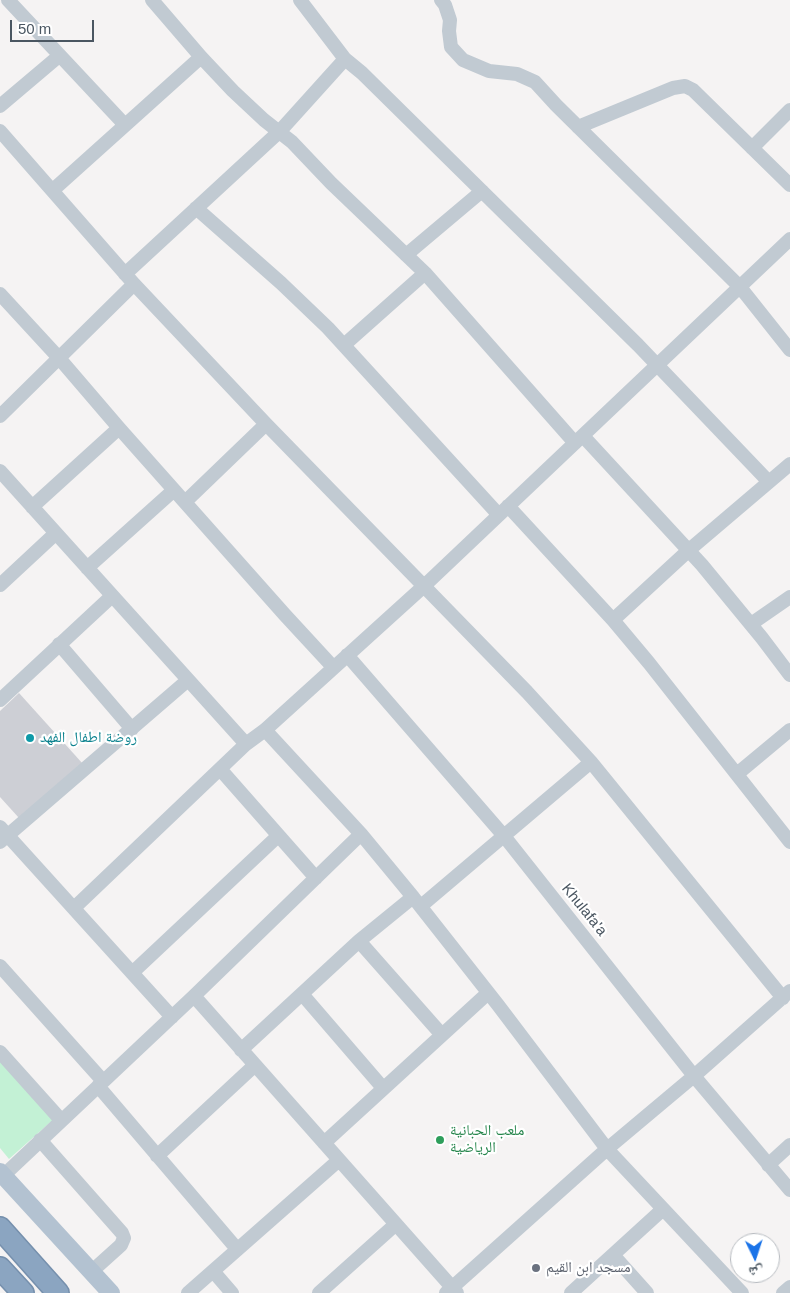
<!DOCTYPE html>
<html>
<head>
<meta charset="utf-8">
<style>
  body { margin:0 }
  #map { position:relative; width:790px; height:1293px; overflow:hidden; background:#f5f3f3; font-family:Helvetica,"Noto Naskh Arabic",sans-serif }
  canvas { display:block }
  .north { position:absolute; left:730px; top:1233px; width:50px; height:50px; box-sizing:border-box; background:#fff; border:1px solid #b7bbc0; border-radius:50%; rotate:176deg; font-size:14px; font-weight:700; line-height:20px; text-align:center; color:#4a5661 }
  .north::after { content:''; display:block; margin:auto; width:18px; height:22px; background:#1a73e8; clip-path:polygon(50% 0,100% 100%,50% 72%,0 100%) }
  .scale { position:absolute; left:10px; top:20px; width:84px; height:22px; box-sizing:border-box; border:2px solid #4a5661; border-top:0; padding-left:6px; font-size:15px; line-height:18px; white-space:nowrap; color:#4a5661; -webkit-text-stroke:4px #fff; paint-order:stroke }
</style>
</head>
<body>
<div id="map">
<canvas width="790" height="1293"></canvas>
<div class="north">ش</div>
<div class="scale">50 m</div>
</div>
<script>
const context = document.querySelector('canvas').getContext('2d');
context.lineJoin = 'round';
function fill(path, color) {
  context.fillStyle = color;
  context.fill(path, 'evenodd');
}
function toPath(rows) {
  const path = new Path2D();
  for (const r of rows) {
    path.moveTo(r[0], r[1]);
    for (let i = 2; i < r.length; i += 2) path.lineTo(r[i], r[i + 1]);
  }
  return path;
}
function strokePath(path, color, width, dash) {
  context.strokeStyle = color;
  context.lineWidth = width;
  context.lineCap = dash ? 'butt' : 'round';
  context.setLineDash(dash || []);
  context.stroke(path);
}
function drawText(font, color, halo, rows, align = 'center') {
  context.font = font + ' Helvetica,"Noto Naskh Arabic",sans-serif';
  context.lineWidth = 4.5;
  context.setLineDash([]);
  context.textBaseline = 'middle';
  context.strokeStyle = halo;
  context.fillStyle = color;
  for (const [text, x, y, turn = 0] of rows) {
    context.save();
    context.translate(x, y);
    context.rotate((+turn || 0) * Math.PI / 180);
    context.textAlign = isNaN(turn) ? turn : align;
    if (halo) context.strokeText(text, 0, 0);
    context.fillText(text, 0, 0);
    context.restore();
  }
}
fill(toPath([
  [0,1060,54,1119,9,1159,0,1148]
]), '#c3f1d5');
fill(toPath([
  [19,693,83,764,19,818,0,797,0,711]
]), '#cdcfd5');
const highway = toPath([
  [0,1228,58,1293],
  [0,1268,23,1293]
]);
strokePath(highway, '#7690ad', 24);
strokePath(toPath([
  [8,0,125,125],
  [152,0,201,57,233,91,264,120,292,142,331,183,425,273,575,443],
  [300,0,345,59],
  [441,0,445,5,450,20,449,31,451,47,463,60,489,71,517,74,535,82,556,105,740,287,790,350],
  [0,106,59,56],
  [578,127,673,88,685,86,693,90,790,185],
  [0,131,134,284,266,424,527,692,591,762,783,998],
  [752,148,790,110],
  [53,190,201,57],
  [196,208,281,283,328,328,498,514],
  [406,255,482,191],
  [125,274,280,131,345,59,362,73,638,345,769,482],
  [0,294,59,358,119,428,285,615,333,667],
  [344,345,425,273],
  [0,416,134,284],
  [583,436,702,565,762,638,790,675],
  [0,471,246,744],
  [185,502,266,424],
  [508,506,613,620,649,663,790,842],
  [32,507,119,428],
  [87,568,174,490],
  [0,585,56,533],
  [613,620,689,550,790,464],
  [751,624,790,597],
  [59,644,132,729],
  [347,655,504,836,694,1076,790,1190],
  [0,700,112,596],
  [265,730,361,834,413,897,498,1005,607,1149,742,1293],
  [220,769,316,878],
  [737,774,790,730],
  [0,827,172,1017],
  [0,842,188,680],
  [421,906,591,762],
  [74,908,246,744,265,730,424,586,790,239],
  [359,941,442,1035],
  [0,966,103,1081],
  [132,973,278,836],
  [302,994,383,1088],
  [194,996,457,1293],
  [241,1050,359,941,413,897],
  [0,1052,61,1120],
  [98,1086,237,1249],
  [40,1140,122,1233,124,1238,121,1245,91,1272],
  [324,1143,488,993],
  [157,1156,255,1065],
  [768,1165,790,1145],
  [3,1176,194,996,361,834],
  [613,1255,647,1293],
  [213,1271,232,1293],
  [188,1293,339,1160],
  [319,1293,396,1224],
  [446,1293,607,1149,694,1076,790,991],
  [571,1293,662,1210],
  [783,1293,790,1287]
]), '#c1cad2', 14);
strokePath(toPath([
  [0,1172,111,1293]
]), '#b3c2d1', 18);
strokePath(highway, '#8ba5c1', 21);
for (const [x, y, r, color] of [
  [30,738,5,"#0f9aa8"],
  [440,1140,5,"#2e9e5b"],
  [536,1268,5,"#6b7280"]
]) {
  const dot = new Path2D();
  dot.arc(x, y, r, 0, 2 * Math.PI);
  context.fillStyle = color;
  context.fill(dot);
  strokePath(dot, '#fff', 2);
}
drawText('15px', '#0d838f', '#fff', [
  ["روضة اطفال الفهد",40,738]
], 'left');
drawText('15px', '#4a5661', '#fff', [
  ["Khulafa'a",584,910,51]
]);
drawText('15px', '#27864d', '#fff', [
  ["ملعب الحبانية",450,1131],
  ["الرياضية",450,1148]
], 'left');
drawText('15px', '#5b616d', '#fff', [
  ["مسجد ابن القيم",546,1268]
], 'left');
</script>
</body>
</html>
